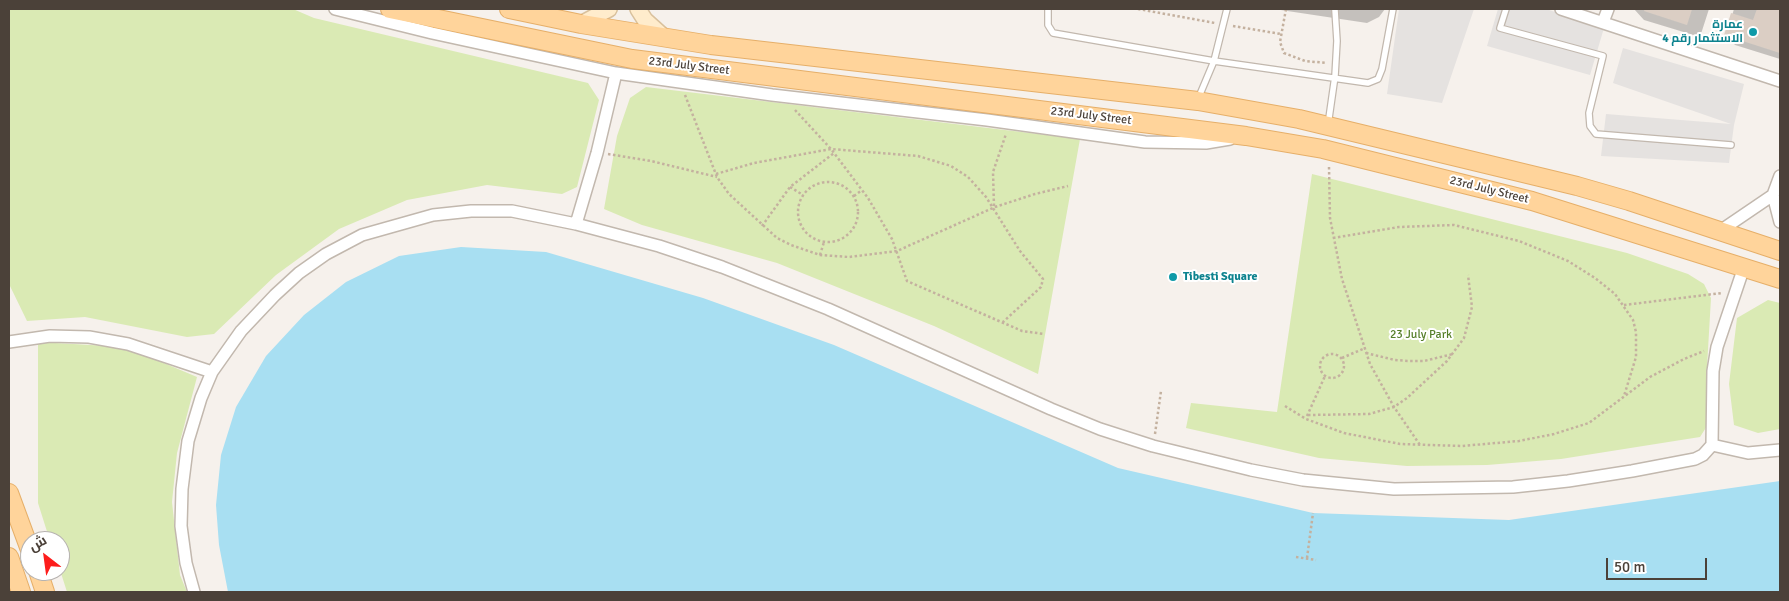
<!DOCTYPE html>
<html>
<head>
<meta charset="utf-8">
<style>
  body { margin:0 }
  #map { position:relative; width:1789px; height:601px; overflow:hidden; background:#f6f1ec; font-family:Signika,Cairo,sans-serif }
  canvas { display:block }
  .frame { position:absolute; inset:0; border:10px solid #4b4139; pointer-events:none }
  .north { position:absolute; left:20px; top:531px; width:50px; height:50px; box-sizing:border-box; background:#fff; border:1px solid #b7b3b0; border-radius:50%; rotate:330deg; font-size:14px; font-weight:700; line-height:20px; text-align:center; color:#4b4139 }
  .north::after { content:''; display:block; margin:auto; width:18px; height:22px; background:#fd1d1c; clip-path:polygon(50% 0,100% 100%,50% 72%,0 100%) }
  .scale { position:absolute; left:1606px; top:558px; width:101px; height:22px; box-sizing:border-box; border:2px solid #4b4139; border-top:0; padding-left:6px; font-size:15px; line-height:18px; white-space:nowrap; color:#4b4139; -webkit-text-stroke:4px #fff; paint-order:stroke }
</style>
</head>
<body>
<div id="map">
<canvas width="1789" height="601"></canvas>
<div class="frame"></div>
<div class="north">ش</div>
<div class="scale">50 m</div>
</div>
<script>
const context = document.querySelector('canvas').getContext('2d');
context.lineJoin = 'round';
function fill(path, color) {
  context.fillStyle = color;
  context.fill(path, 'evenodd');
}
function toPath(rows) {
  const path = new Path2D();
  for (const r of rows) {
    if (r.length === 3) {
      path.moveTo(r[0] + r[2], r[1]);
      path.arc(r[0], r[1], r[2], 0, 2 * Math.PI);
      continue;
    }
    path.moveTo(r[0], r[1]);
    for (let i = 2; i < r.length; i += 2) path.lineTo(r[i], r[i + 1]);
  }
  return path;
}
function strokePath(path, color, width, dash) {
  context.strokeStyle = color;
  context.lineWidth = width;
  context.lineCap = dash ? 'butt' : 'round';
  context.setLineDash(dash || []);
  context.stroke(path);
}
function drawText(font, color, halo, rows, align = 'center') {
  context.font = font + ' Signika,Cairo,sans-serif';
  context.lineWidth = 4;
  context.setLineDash([]);
  context.textBaseline = 'middle';
  context.strokeStyle = halo;
  context.fillStyle = color;
  for (const [text, x, y, turn = 0] of rows) {
    context.save();
    context.translate(x, y);
    context.rotate((+turn || 0) * Math.PI / 180);
    context.textAlign = isNaN(turn) ? turn : align;
    if (halo) context.strokeText(text, 0, 0);
    context.fillText(text, 0, 0);
    context.restore();
  }
}
fill(toPath([
  [9,9,293,9,314,18,588,83,599,100,577,187,562,194,487,185,407,200,339,229,276,275,214,334,187,337,85,317,27,321,9,284],
  [646,87,1080,139,1038,374,934,326,777,263,642,225,604,209,617,136,630,98],
  [1312,174,1627,253,1688,274,1704,284,1711,298,1706,384,1710,412,1707,426,1700,437,1561,459,1487,465,1407,466,1319,458,1186,428,1191,403,1277,412],
  [1768,300,1780,303,1780,429,1758,433,1734,425,1729,384,1737,318],
  [38,342,126,347,197,377,177,453,172,502,180,575,187,592,67,592,60,570,60,541,50,541,38,503]
]), '#daeab4');
fill(toPath([
  [1399,9,1474,9,1442,103,1387,94],
  [1498,9,1546,9,1604,28,1590,75,1487,46],
  [1623,48,1744,84,1734,125,1729,163,1601,156,1606,114,1731,124,1613,83]
]), '#e5e2e0');
fill(toPath([
  [461,247,546,252,703,298,834,345,1118,468,1313,513,1509,520,1780,481,1780,592,228,592,219,545,216,505,221,455,236,407,266,356,304,315,346,282,399,256]
]), '#a8dff2');
fill(toPath([
  [1274,9,1385,9,1379,17,1367,23],
  [1634,9,1709,9,1700,37,1644,20],
  [1734,9,1780,9,1780,59,1735,45,1726,35]
]), '#0003');
fill(toPath([
  [1645,9,1692,9,1687,25,1644,11],
  [1757,9,1780,9,1780,53,1724,35,1731,13,1753,20]
]), '#dbcec4');
const lane = toPath([
  [1048,9,1048,25,1053,33,1214,61,1368,83,1378,79,1382,69,1393,9],
  [1506,9,1500,28,1603,56,1589,113,1590,126,1596,134,1731,145],
  [1198,99,1214,61,1227,9],
  [1328,125,1335,76,1337,41,1335,10]
]);
const street = toPath([
  [335,9,432,33,616,73,597,153,576,224],
  [1561,9,1780,81],
  [1603,22,1608,9],
  [616,73,772,95,987,120,1145,142,1206,143,1230,139],
  [1780,176,1773,195,1780,222],
  [1720,231,1773,195],
  [9,342,50,336,89,337,128,344,212,372],
  [1712,445,1748,453,1780,450],
  [194,592,186,563,181,526,182,489,188,441,201,398,212,372,241,331,275,295,299,273,326,254,362,235,433,215,471,211,512,211,576,224,659,246,722,267,828,309,1051,409,1100,429,1153,446,1251,470,1303,480,1394,489,1513,487,1568,481,1632,471,1695,459,1703,455,1712,445,1713,371,1717,347,1744,267]
]);
const secondary = toPath([
  [638,9,645,20,665,38],
  [581,24,609,9]
]);
const primary = toPath([
  [390,9,632,59,1246,136,1323,149,1532,201,1780,279],
  [509,9,581,24,711,45,1198,101,1299,119,1577,186,1629,201,1780,251],
  [9,493,30,550],
  [9,557,21,592],
  [38,571,45,592]
]);
strokePath(lane, '#c2b8ae', 8);
strokePath(street, '#c2b8ae', 14);
strokePath(secondary, '#d9c19d', 18);
strokePath(primary, '#e6af69', 20);
strokePath(toPath([
  [1138,9,1215,23],
  [1286,9,1280,42,1284,53,1305,61,1327,63],
  [1233,26,1281,34],
  [685,95,717,177,729,194,777,238,791,245,820,255,849,257,897,251,995,207,1035,194,1068,186],
  [795,110,831,149,868,198,892,239,907,281,1022,331,1044,334],
  [608,154,651,161,717,177],
  [1329,167,1330,218,1342,279,1370,364,1394,407,1420,445],
  [716,174,754,163,831,149,918,156,951,166,968,177,986,197,1020,251,1043,279,1041,287,1003,322],
  [828,212,30],
  [790,187,803,195],
  [854,196,862,190],
  [994,206,993,172,1006,134],
  [762,226,790,187,834,153],
  [1333,238,1399,227,1454,225,1519,241,1568,261,1595,278,1615,294,1633,320,1636,332,1636,357,1624,396],
  [820,255,824,242],
  [1624,305,1722,293],
  [1366,353,1395,360,1409,361,1424,361,1453,354],
  [1332,366,12],
  [1342,358,1365,348],
  [1285,406,1306,419,1344,433,1400,444,1462,446,1519,441,1554,434,1589,423,1650,377,1684,359,1704,351],
  [1308,415,1369,414,1394,407,1407,398,1447,361,1464,338,1472,307,1468,275],
  [1307,416,1325,376],
  [1155,434,1161,391],
  [1296,557,1316,560],
  [1307,558,1313,513]
]), '#c4b19f', 2.5, [2.5, 2.5]);
strokePath(lane, '#fff', 5.5);
strokePath(street, '#fff', 11);
strokePath(secondary, '#ffeccc', 15);
strokePath(primary, '#ffd49b', 18);
for (const [x, y, r, color] of [
  [1753,32,5,"#0f9aa8"],
  [1173,277,5,"#0f9aa8"]
]) {
  const dot = new Path2D();
  dot.arc(x, y, r, 0, 2 * Math.PI);
  context.fillStyle = color;
  context.fill(dot);
  strokePath(dot, '#fff', 2);
}
drawText('bold 12px', '#0d838f', '#fff', [
  ["عمارة",1743,25],
  ["الاستثمار رقم 4",1743,39],
  ["Tibesti Square",1183,277,"left"]
], 'right');
drawText('12px', '#4b4139', '#fff', [
  ["23rd July Street",689,66,7],
  ["23rd July Street",1091,116,7],
  ["23rd July Street",1489,190,14]
]);
drawText('12px', '#567f2a', '#fff', [
  ["23 July Park",1421,335]
]);
</script>
</body>
</html>
